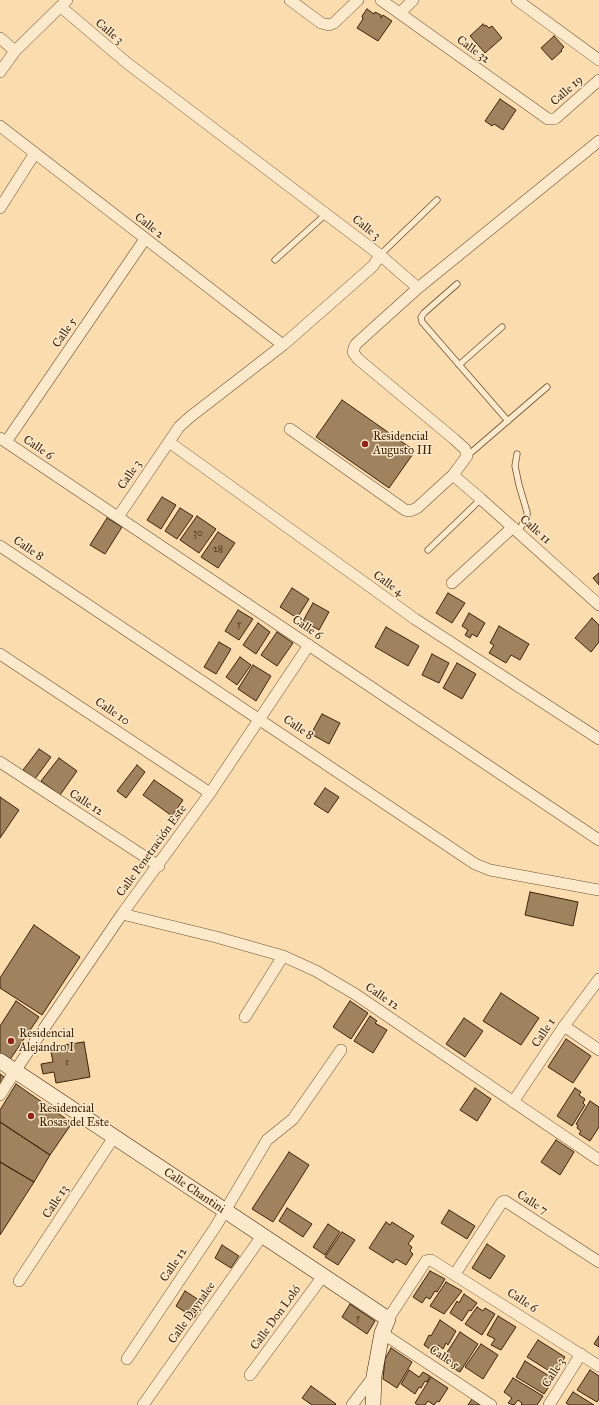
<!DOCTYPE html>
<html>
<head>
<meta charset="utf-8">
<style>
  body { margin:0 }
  canvas { display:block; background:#fadcae }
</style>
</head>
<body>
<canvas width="599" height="1405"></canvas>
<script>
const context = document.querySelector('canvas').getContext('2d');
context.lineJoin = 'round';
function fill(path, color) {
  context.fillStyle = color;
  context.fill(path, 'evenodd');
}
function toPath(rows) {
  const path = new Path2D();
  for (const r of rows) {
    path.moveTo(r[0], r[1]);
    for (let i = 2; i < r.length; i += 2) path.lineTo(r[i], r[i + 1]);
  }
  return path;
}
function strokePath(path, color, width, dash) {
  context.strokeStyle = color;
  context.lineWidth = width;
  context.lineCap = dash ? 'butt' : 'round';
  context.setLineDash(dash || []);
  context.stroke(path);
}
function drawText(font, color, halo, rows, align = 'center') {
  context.font = font + ' "IM FELL Great Primer",serif';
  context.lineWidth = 3;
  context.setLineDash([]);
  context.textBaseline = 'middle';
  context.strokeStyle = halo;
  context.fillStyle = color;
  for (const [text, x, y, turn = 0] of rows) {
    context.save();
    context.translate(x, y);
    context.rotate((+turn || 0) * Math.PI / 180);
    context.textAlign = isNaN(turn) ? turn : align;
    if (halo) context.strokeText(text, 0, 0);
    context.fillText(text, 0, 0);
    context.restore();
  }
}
const building = toPath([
  [367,9,374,14,375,12,381,15,381,18,383,15,392,21,378,41,357,28,363,19,362,16,367,9],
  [483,24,484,26,486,25,489,28,492,26,502,38,485,53,470,36,483,24],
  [554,36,564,47,561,50,562,51,552,60,541,48,554,36],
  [500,99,516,110,503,130,494,124,492,126,485,121,500,99],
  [342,400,415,451,389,488,316,437,342,400],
  [162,497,176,505,161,529,147,520,162,497],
  [180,508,193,516,177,539,165,531,180,508],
  [197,516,216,529,199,553,180,540,197,516],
  [107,518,122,527,105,554,90,545,107,518],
  [218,532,235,543,218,568,201,557,218,532],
  [599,573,599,585,593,578,599,573],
  [292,588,309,599,297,618,280,607,292,588],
  [448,593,465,603,452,623,436,613,448,593],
  [313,603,329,612,319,630,303,621,313,603],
  [238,610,253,619,239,640,225,631,238,610],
  [469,613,485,623,477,637,472,634,470,638,465,635,468,630,462,626,469,613],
  [592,618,599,625,599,642,591,652,575,638,592,618],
  [258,623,270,632,256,654,243,645,258,623],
  [499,626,529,644,520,660,511,655,506,663,489,653,494,645,490,643,499,626],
  [386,627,419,646,408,666,375,647,386,627],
  [277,632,293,643,277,666,261,655,277,632],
  [219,642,231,649,216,674,204,667,219,642],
  [432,654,449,663,439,683,422,675,432,654],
  [240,657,251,665,237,685,226,677,240,657],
  [457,663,476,674,462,699,443,688,457,663],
  [253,665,271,676,256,701,238,689,253,665],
  [322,714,340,723,329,744,311,734,322,714],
  [39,749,51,757,35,779,23,770,39,749],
  [59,758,77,771,60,795,41,781,59,758],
  [137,765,145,772,126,798,117,791,137,765],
  [154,780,183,800,172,816,143,795,154,780],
  [325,788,339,797,328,813,314,804,325,788],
  [0,797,19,810,0,838,0,797],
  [530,892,578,902,573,926,525,915,530,892],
  [34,925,80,957,42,1015,0,988,0,978,34,925],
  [501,993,539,1018,521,1045,483,1021,501,993],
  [16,1001,39,1017,9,1061,0,1055,0,1026,16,1001],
  [350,1001,368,1013,351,1039,333,1027,350,1001],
  [370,1016,377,1021,375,1023,387,1030,373,1053,354,1041,370,1016],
  [464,1018,483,1031,465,1057,446,1044,464,1018],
  [566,1039,591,1056,573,1083,548,1067,566,1039],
  [84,1042,90,1077,56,1083,54,1072,43,1074,41,1064,53,1062,50,1047,84,1042],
  [0,1074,7,1079,0,1090,0,1074],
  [16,1084,72,1123,50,1155,0,1122,0,1110,16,1084],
  [475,1088,491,1099,477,1121,460,1110,475,1088],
  [575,1088,581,1092,579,1095,585,1099,583,1103,585,1105,572,1126,557,1116,575,1088],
  [590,1101,599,1107,599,1127,590,1141,579,1134,581,1131,577,1128,578,1125,576,1124,590,1101],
  [0,1122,50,1155,34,1182,0,1162,0,1122],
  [556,1140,574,1152,560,1175,541,1162,556,1140],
  [289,1152,309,1165,273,1222,252,1209,289,1152],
  [0,1162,34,1182,0,1235,0,1162],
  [287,1208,312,1224,303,1237,279,1221,287,1208],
  [449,1210,475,1226,467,1239,441,1223,449,1210],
  [386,1222,390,1225,392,1222,414,1236,408,1244,412,1247,410,1251,413,1254,406,1265,396,1259,393,1263,369,1248,386,1222],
  [328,1224,340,1232,325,1255,313,1247,328,1224],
  [342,1232,355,1240,338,1265,325,1257,342,1232],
  [487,1244,505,1256,490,1279,472,1268,487,1244],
  [222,1245,239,1256,231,1268,215,1258,222,1245],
  [430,1271,445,1279,437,1292,435,1291,430,1299,426,1297,422,1303,413,1297,430,1271],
  [446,1282,462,1291,444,1314,430,1306,446,1282],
  [185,1291,199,1300,197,1305,201,1307,194,1318,176,1306,185,1291],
  [464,1294,477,1303,471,1311,469,1310,462,1321,450,1313,457,1301,459,1303,464,1294],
  [350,1304,375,1321,367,1334,342,1317,350,1304],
  [477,1307,483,1311,485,1308,495,1314,482,1335,465,1324,477,1307],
  [498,1316,516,1327,501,1350,491,1345,495,1339,487,1335,498,1316],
  [440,1320,456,1331,448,1345,446,1343,443,1349,438,1345,434,1352,424,1345,429,1335,431,1336,440,1320],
  [460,1332,478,1344,460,1372,451,1367,453,1363,444,1357,460,1332],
  [599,1336,599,1347,594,1344,599,1336],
  [538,1340,565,1357,554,1374,527,1357,538,1340],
  [481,1344,498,1355,483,1379,465,1367,481,1344],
  [391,1348,412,1362,397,1388,383,1379,385,1359,391,1348],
  [525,1361,554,1379,544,1394,516,1377,525,1361],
  [409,1370,419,1377,423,1372,430,1376,427,1382,425,1381,421,1388,419,1387,415,1394,401,1384,409,1370],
  [590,1370,599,1376,599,1399,597,1402,577,1390,590,1370],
  [431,1377,448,1388,439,1402,437,1401,434,1405,428,1401,425,1405,418,1405,415,1403,431,1377],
  [513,1378,543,1396,537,1405,522,1405,521,1404,522,1403,518,1400,514,1405,508,1403,512,1398,504,1392,513,1378],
  [311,1386,336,1404,335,1405,312,1405,302,1398,311,1386],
  [573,1392,594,1405,569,1405,566,1403,573,1392],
  [472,1399,480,1405,468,1405,472,1399]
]);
fill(building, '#9f835f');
strokePath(building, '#3d230a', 1);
const lane = toPath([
  [380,255,437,200],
  [275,260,326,214],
  [457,284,424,313,421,317,422,322,508,421],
  [459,365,502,327],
  [517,454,515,466,519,485,527,512,527,516,518,532],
  [467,456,547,387],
  [428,550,481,499]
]);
const street = toPath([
  [290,0,321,23,329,25,334,23,358,0],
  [381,0,548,119,554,119,556,118,599,80],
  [517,0,599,60],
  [61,7,127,63,380,255,373,266,283,345,190,417,179,427,118,517],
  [400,13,413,0],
  [0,38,15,51],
  [0,72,15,51,67,0],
  [0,126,283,345],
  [0,208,35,153],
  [380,255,418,288],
  [290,429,405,510,410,511,417,508,453,475,467,456,465,449,454,439,358,359,353,352,354,348,356,344,418,288,599,141],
  [0,438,599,840],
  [6,442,145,239],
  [169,442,415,619,599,739],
  [453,475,481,499,599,605],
  [0,546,475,864,490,870,599,890],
  [452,583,513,527],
  [0,654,210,793],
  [0,762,159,866],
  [122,914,216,937,283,956,316,971,355,994,599,1160],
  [245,1017,283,956],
  [564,1026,599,1050],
  [0,1095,15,1071,122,914,210,793,309,645],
  [513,1102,564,1026,599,979],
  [455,1274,502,1202,505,1201,599,1262],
  [19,1281,114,1137],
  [388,1319,426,1261,431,1260,599,1366],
  [382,1333,491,1405],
  [127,1359,216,1226,267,1140,293,1119,341,1050],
  [250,1375,323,1276],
  [143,1405,262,1236],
  [352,1405,374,1376],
  [549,1405,581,1354]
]);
const secondary = toPath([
  [0,1061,388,1319,382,1333,374,1376,373,1405]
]);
strokePath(lane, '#6c5133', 7);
strokePath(street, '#6c5133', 12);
strokePath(secondary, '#3d230a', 16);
strokePath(lane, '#fce8ca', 5.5);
strokePath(street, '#fce8ca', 11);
strokePath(secondary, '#fce8ca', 15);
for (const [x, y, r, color] of [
  [365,444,4,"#8f2418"],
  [11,1041,4,"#8f2418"],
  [31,1116,4,"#8f2418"]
]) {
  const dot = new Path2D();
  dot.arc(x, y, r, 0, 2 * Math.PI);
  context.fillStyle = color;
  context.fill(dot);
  strokePath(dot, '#fce8ca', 1.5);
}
drawText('10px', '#563b1f', null, [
  ["30",198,534],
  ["28",218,550],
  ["5",239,625],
  ["1",67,1063],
  ["5",358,1319]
]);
drawText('12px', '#3d230a', '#fce8ca', [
  ["Calle 3",109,32,40],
  ["Calle 32",473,50,36],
  ["Calle 19",567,91,-42],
  ["Calle 2",149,226,38],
  ["Calle 3",366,228,38],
  ["Calle 5",65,333,-56],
  ["Calle 6",38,448,34],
  ["Calle 3",130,475,-56],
  ["Calle 11",535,530,42],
  ["Calle 8",28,549,34],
  ["Calle 4",388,584,36],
  ["Calle 6",307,628,34],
  ["Calle 10",112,712,34],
  ["Calle 8",298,728,34],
  ["Calle 12",86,803,33],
  ["Calle Penetración Este",152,851,-54],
  ["Calle 12",382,997,34],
  ["Calle 1",544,1033,-56],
  ["Calle Chantini",194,1191,34],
  ["Calle 13",56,1202,-57],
  ["Calle 7",532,1203,32],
  ["Calle 12",174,1265,-56],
  ["Calle 6",522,1301,33],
  ["Calle Daynalee",192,1313,-55],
  ["Calle Don Loló",276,1318,-54],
  ["Calle 5",444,1358,33],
  ["Calle 3",554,1373,-58]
]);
drawText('12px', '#3d230a', '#fce8ca', [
  ["Residencial",373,437],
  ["Augusto III",373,451],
  ["Residencial",19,1034],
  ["Alejandro I",19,1048],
  ["Residencial",39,1109],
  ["Rosas del Este",39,1123]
], 'left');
</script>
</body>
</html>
